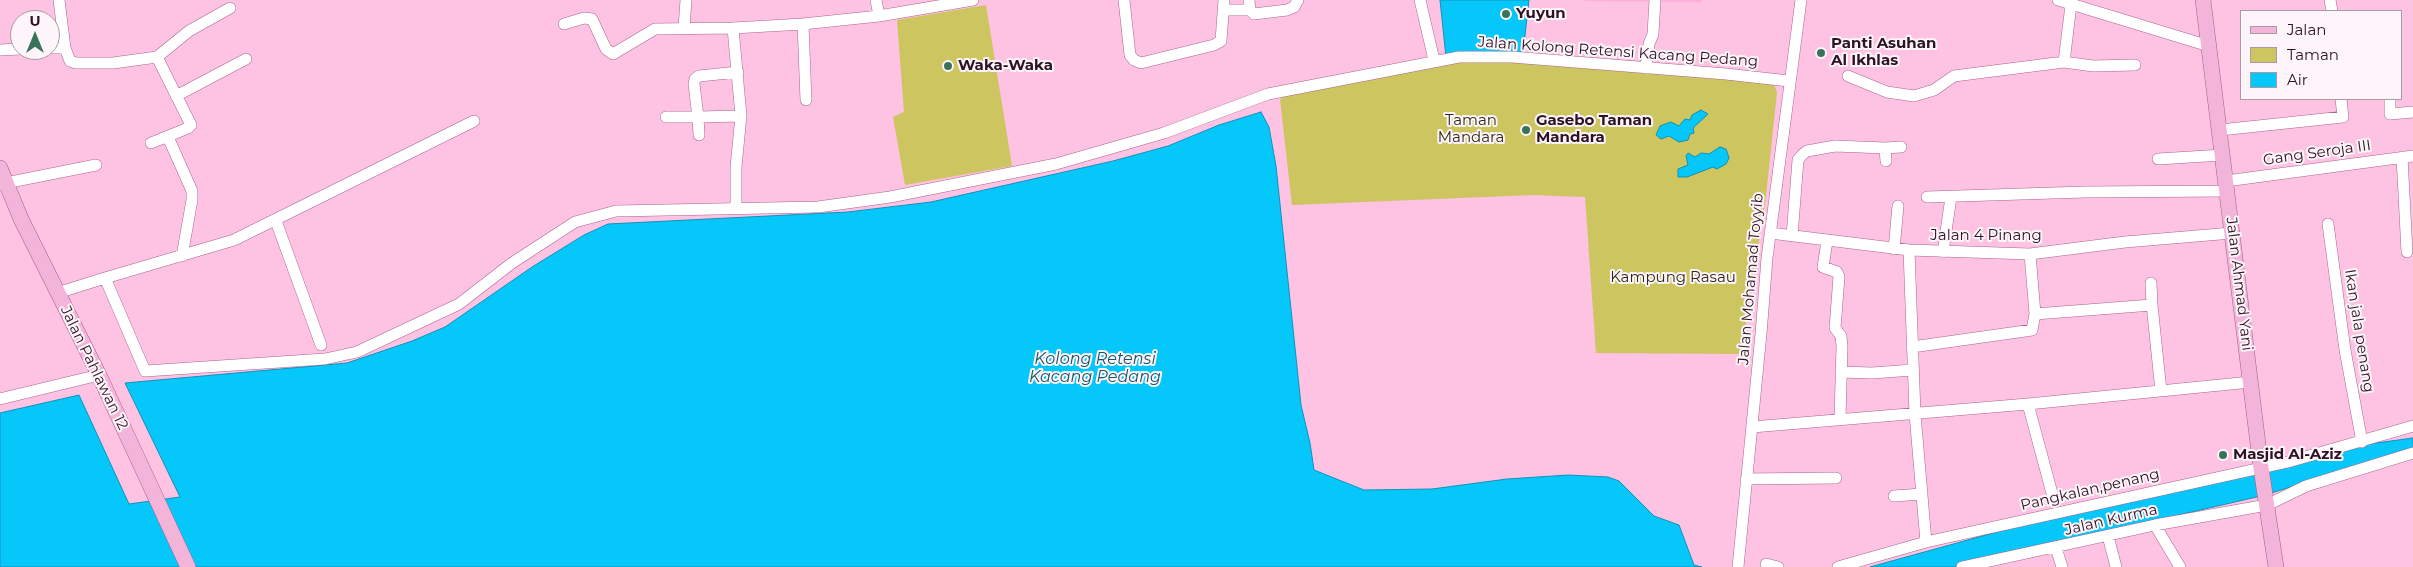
<!DOCTYPE html>
<html>
<head>
<meta charset="utf-8">
<style>
  body { margin:0 }
  #map { position:relative; width:2413px; height:567px; overflow:hidden; background:#fec2e2; font-family:Montserrat,sans-serif }
  canvas { display:block }
  .legend { position:absolute; left:2240px; top:10px; width:162px; height:90px; box-sizing:border-box; background:#fdf5f9; border:1px solid #a99aa3; margin:0; padding:6px 9px; list-style:none; font-size:15px; color:#2c1222 }
  .legend li { display:flex; align-items:center; gap:10px; height:25px }
  .legend b { width:25px; border:1px solid #a99aa3 }
  .north { position:absolute; left:10px; top:10px; width:50px; height:50px; box-sizing:border-box; background:#fdf5f9; border:1px solid #a99aa3; border-radius:50%; rotate:0deg; font-size:14px; font-weight:700; line-height:20px; text-align:center; color:#2c1222 }
  .north::after { content:''; display:block; margin:auto; width:18px; height:22px; background:#39725b; clip-path:polygon(50% 0,100% 100%,50% 72%,0 100%) }
</style>
</head>
<body>
<div id="map">
<canvas width="2413" height="567"></canvas>
<ul class="legend">
<li><b style="height:6px;background:#f2b5d9"></b>Jalan</li>
<li><b style="height:14px;background:#ccc560"></b>Taman</li>
<li><b style="height:14px;background:#05c7fa"></b>Air</li>
</ul>
<div class="north">U</div>
</div>
<script>
const context = document.querySelector('canvas').getContext('2d');
context.lineJoin = 'round';
function fill(path, color) {
  context.fillStyle = color;
  context.fill(path, 'evenodd');
}
function toPath(rows) {
  const path = new Path2D();
  for (const r of rows) {
    path.moveTo(r[0], r[1]);
    for (let i = 2; i < r.length; i += 2) path.lineTo(r[i], r[i + 1]);
  }
  return path;
}
function strokePath(path, color, width, dash) {
  context.strokeStyle = color;
  context.lineWidth = width;
  context.lineCap = dash ? 'butt' : 'round';
  context.setLineDash(dash || []);
  context.stroke(path);
}
function drawText(font, color, halo, rows, align = 'center') {
  context.font = font + ' Montserrat,sans-serif';
  context.lineWidth = 4;
  context.setLineDash([]);
  context.textBaseline = 'middle';
  context.strokeStyle = halo;
  context.fillStyle = color;
  for (const [text, x, y, turn = 0] of rows) {
    context.save();
    context.translate(x, y);
    context.rotate((+turn || 0) * Math.PI / 180);
    context.textAlign = isNaN(turn) ? turn : align;
    if (halo) context.strokeText(text, 0, 0);
    context.fillText(text, 0, 0);
    context.restore();
  }
}
fill(toPath([
  [1585,0,1701,0,1701,2,1585,1]
]), '#ffaedb');
fill(toPath([
  [986,5,1012,166,905,185,893,117,904,112,897,20],
  [1502,59,1765,81,1774,85,1777,92,1766,196,1741,354,1596,353,1585,197,1533,195,1292,205,1280,99,1285,96,1460,61]
]), '#ccc560');
const water = toPath([
  [1440,0,1529,0,1523,53,1446,57,1440,0],
  [1701,110,1708,114,1693,128,1694,133,1690,134,1688,140,1679,142,1669,136,1661,139,1656,135,1660,126,1671,122,1679,126,1685,119,1690,120,1692,115,1701,110],
  [1261,112,1269,127,1276,166,1301,405,1310,443,1314,470,1364,490,1432,489,1507,479,1568,475,1608,477,1619,481,1654,516,1679,525,1694,565,1702,567,0,567,0,413,79,395,129,504,180,497,125,383,347,363,412,341,445,327,532,267,584,235,608,224,848,212,931,202,1113,161,1168,146,1219,125,1261,112],
  [1720,147,1726,149,1729,158,1726,164,1717,169,1713,167,1687,177,1678,177,1678,169,1688,165,1686,156,1688,153,1695,157,1701,153,1709,154,1720,147],
  [2413,438,2413,451,2386,457,2265,495,1954,567,1870,567,2044,519,2354,446,2413,438]
]);
fill(water, '#05c7fa');
strokePath(water, '#1191b9', 1);
const minor = toPath([
  [59,0,65,48],
  [876,0,879,16],
  [1124,0,1130,55,1134,60,1141,63,1214,45,1221,41,1224,0],
  [1249,0,1250,10,1254,14,1287,10,1294,7,1298,0],
  [1420,0,1434,60],
  [2058,0,2209,46],
  [2330,0,2332,11],
  [1224,10,1250,10],
  [564,24,584,18,592,19,606,49,613,54,655,29,733,28,803,24,879,16,973,0],
  [803,24,806,100],
  [684,28,686,0],
  [733,28,741,116,736,167,736,208],
  [50,48,65,48,70,61,76,63,113,63,157,57,189,31,230,8],
  [0,50,20,49],
  [2064,62,2071,5],
  [1646,68,1649,44,1653,34,1655,0],
  [1848,76,1887,92,1914,96,1934,90,1954,76,2064,62,2093,66,2135,65],
  [176,96,246,59],
  [2390,99,2390,114,2413,112],
  [666,117,698,117,694,84,695,79,699,76,738,72],
  [2220,130,2343,117,2341,99],
  [699,135,698,117,741,116],
  [168,137,192,191,192,200,182,256],
  [151,143,188,128,191,125,157,57],
  [1885,148,1901,147],
  [2402,157,2407,252],
  [2158,159,2223,155],
  [2226,181,2413,156],
  [0,184,96,165],
  [1927,197,2085,192,2227,191],
  [276,221,321,345],
  [2328,224,2345,350,2362,442],
  [1770,233,1909,250,2030,254,2125,242,2232,233],
  [1792,236,1798,160,1802,155,1807,151,1835,146,1885,148,1886,161],
  [1827,241,1823,267,1837,272,1839,277,1835,328,1841,336,1842,346,1840,419],
  [1894,249,1898,206],
  [1909,250,1915,414,1926,542],
  [1943,252,1951,197],
  [105,278,234,240,474,121],
  [2151,283,2152,305],
  [57,293,105,278,145,371,325,359,357,352,459,304,512,263,575,222,616,211,818,207,890,197,1056,164,1164,133,1268,94,1459,57,1512,57,1726,74,1789,81],
  [2035,314,2152,305,2161,391],
  [1912,347,2032,330,2035,314,2030,254],
  [1841,372,1872,373,1913,370],
  [0,399,99,375],
  [2028,404,2053,497],
  [1752,427,2028,404,2251,382],
  [1746,479,1836,478],
  [1894,496,1922,494],
  [2155,525,2180,567],
  [2108,536,2116,567],
  [2056,548,2062,567],
  [1766,564,1778,567],
  [1738,567,1761,334,1767,258,1801,0],
  [1838,567,1926,542,2288,462,2413,426],
  [1962,567,2155,525,2267,505,2306,486,2413,453]
]);
const major = toPath([
  [2203,0,2261,468,2276,567],
  [0,168,21,219,99,375,188,567]
]);
strokePath(minor, '#a8658c', 12);
strokePath(major, '#a75b88', 16);
strokePath(minor, '#fff', 11);
strokePath(major, '#f2b5d9', 15);
for (const [x, y, r, color] of [
  [1506,14,5,"#39725b"],
  [1821,53,5,"#39725b"],
  [948,66,5,"#39725b"],
  [1526,130,5,"#39725b"],
  [2223,455,5,"#39725b"]
]) {
  const dot = new Path2D();
  dot.arc(x, y, r, 0, 2 * Math.PI);
  context.fillStyle = color;
  context.fill(dot);
  strokePath(dot, '#fdf5f9', 2);
}
drawText('bold 15px', '#2c1222', '#fdf5f9', [
  ["Yuyun",1516,14],
  ["Panti Asuhan",1831,44],
  ["Al Ikhlas",1831,61],
  ["Waka-Waka",958,66],
  ["Gasebo Taman",1536,121],
  ["Mandara",1536,138],
  ["Masjid Al-Aziz",2233,455]
], 'left');
drawText('15px', '#2c1222', '#fdf5f9', [
  ["Jalan Kolong Retensi Kacang Pedang",1618,52,4],
  ["Gang Seroja III",2317,153,-8],
  ["Jalan 4 Pinang",1986,236],
  ["Jalan Mohamad Toyyib",1751,279,-85],
  ["Jalan Ahmad Yani",2239,284,83],
  ["Ikan jala penang",2359,331,81],
  ["Jalan Pahlawan 12",94,368,64],
  ["Pangkalan,penang",2090,490,-13],
  ["Jalan Kurma",2111,520,-13]
]);
drawText('15px', '#2c2b16', '#fdf5f9', [
  ["Taman",1471,121],
  ["Mandara",1471,138],
  ["Kampung Rasau",1673,278]
]);
drawText('italic 16px', '#145468', '#fdf5f9', [
  ["Kolong Retensi",1095,359],
  ["Kacang Pedang",1095,377]
]);
</script>
</body>
</html>
